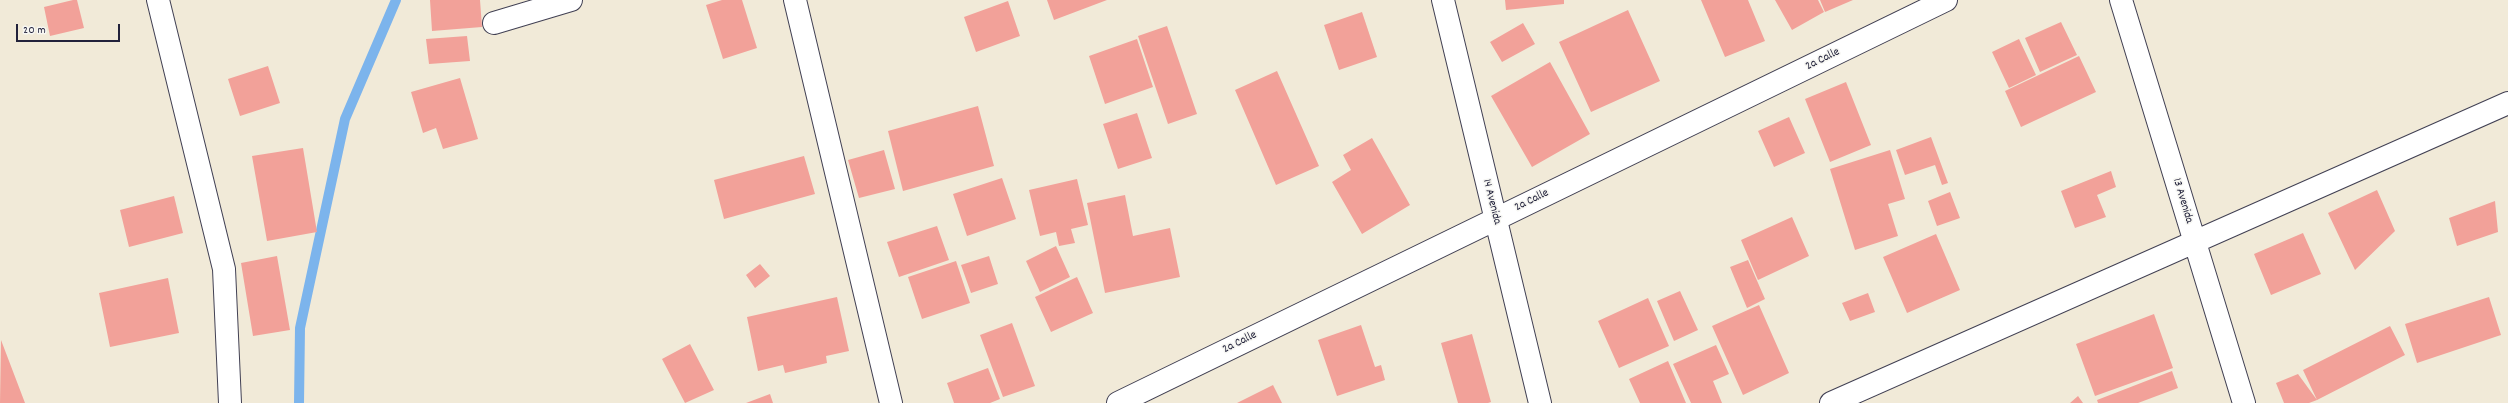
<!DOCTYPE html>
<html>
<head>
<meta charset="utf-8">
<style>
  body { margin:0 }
  #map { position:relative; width:2508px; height:403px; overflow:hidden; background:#f1ead8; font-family:Dekko,sans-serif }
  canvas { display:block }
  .scale { position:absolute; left:16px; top:24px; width:104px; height:18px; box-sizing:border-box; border:2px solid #22223b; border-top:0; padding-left:5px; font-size:12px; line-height:14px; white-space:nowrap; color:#22223b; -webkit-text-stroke:3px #f6f6f2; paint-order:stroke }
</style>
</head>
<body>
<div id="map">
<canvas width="2508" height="403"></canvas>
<div class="scale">20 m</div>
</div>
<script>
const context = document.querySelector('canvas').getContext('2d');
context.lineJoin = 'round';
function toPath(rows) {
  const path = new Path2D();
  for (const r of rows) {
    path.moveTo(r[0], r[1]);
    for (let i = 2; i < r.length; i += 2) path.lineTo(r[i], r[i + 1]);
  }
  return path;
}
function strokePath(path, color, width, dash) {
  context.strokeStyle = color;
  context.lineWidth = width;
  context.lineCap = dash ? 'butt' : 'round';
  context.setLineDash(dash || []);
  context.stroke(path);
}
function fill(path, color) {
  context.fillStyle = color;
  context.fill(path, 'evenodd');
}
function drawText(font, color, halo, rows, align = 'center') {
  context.font = font + ' Dekko,sans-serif';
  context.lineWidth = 3;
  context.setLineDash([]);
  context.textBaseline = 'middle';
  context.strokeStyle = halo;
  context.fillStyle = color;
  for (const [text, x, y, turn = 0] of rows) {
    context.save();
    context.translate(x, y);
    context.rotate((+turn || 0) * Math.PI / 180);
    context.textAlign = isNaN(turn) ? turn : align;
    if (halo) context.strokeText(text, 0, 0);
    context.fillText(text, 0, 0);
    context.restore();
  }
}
strokePath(toPath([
  [299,403,300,328,345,119,396,0]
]), '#7cb4ec', 10);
fill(toPath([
  [73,0,77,0,84,28,50,36,44,7],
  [430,0,480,0,482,27,432,31],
  [722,0,742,0,757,48,723,59,706,5],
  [1047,0,1107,0,1054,20],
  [1505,0,1564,0,1564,4,1506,10],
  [1701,0,1748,0,1765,41,1725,57],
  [1775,0,1818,0,1824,12,1792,30],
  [1820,0,1853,0,1825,12],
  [1008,1,1020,36,976,52,964,17],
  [1628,10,1660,81,1591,112,1559,42],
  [1362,12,1377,57,1339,70,1324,25],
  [2061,22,2077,55,2040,72,2025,38],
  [1523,23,1535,44,1502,62,1490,42],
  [1167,26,1197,114,1168,124,1138,36],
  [467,36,470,61,429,64,426,39],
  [1137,39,1153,87,1105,104,1089,56],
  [2019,39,2036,75,2009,88,1992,52],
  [2079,56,2096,92,2021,127,2005,91],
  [1550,62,1590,134,1532,167,1491,96],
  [268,66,280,103,240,116,228,79],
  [1277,71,1319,166,1276,185,1235,90],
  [460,78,478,139,443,149,436,128,423,133,411,92],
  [1846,82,1871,145,1830,162,1805,99],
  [978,106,994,166,903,191,888,131],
  [1137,113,1152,158,1118,169,1103,124],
  [1789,117,1805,153,1774,167,1758,131],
  [1931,137,1948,183,1942,185,1935,165,1905,175,1896,150],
  [1372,138,1410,205,1362,234,1332,182,1351,170,1343,155],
  [303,148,317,232,267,241,252,156],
  [884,150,895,189,859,198,848,160],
  [1890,150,1905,199,1888,204,1898,236,1855,250,1830,169],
  [804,156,815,194,724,219,714,180],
  [2111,171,2116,187,2097,195,2106,217,2075,228,2061,191],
  [1002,178,1016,219,967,236,953,194],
  [1077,179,1088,225,1071,229,1075,243,1059,246,1056,232,1040,236,1029,190],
  [2377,190,2395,231,2355,270,2328,213],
  [1950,192,1960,218,1937,226,1928,201],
  [1125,195,1133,236,1170,228,1180,277,1105,293,1087,203],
  [174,196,183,233,129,247,120,210],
  [2495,201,2498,232,2457,246,2449,218],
  [1792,217,1809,256,1758,280,1741,240],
  [937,226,949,260,899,277,887,242],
  [2303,233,2321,274,2271,295,2254,254],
  [1936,234,1960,290,1907,313,1883,257],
  [1056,246,1070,277,1040,292,1026,261],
  [277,256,290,330,253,336,241,263],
  [989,256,998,284,971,293,961,265],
  [1748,260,1765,299,1747,308,1730,267],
  [956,261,970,303,922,319,908,277],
  [760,264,770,276,755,288,746,275],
  [1077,277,1093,313,1051,332,1035,297],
  [168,278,179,333,110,347,99,293],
  [1680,291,1698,330,1674,341,1657,301],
  [1868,293,1875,312,1850,321,1842,303],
  [837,297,849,351,826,356,827,363,785,373,783,365,758,371,747,317],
  [2489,297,2501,335,2417,363,2405,324],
  [1648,298,1669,346,1619,368,1598,321],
  [1759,305,1789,373,1743,395,1712,326],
  [2154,314,2173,368,2095,396,2076,344],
  [1012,323,1035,386,1003,397,980,335],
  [1361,325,1375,367,1381,365,1385,380,1337,396,1318,340],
  [2390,326,2405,355,2317,400,2303,370],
  [1472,334,1491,402,1488,403,1458,403,1441,343],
  [1,340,25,403,0,403],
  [690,344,714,390,685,403,662,359],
  [1716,345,1729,374,1713,381,1722,403,1691,403,1673,364],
  [1668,361,1686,403,1640,403,1629,379],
  [988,368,1000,399,990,403,954,403,947,383],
  [2172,371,2178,388,2138,403,2098,403,2097,400],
  [2298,374,2317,400,2309,403,2284,403,2276,383],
  [1273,385,1282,403,1237,403],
  [770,394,773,403,746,403],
  [2078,396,2083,403,2070,403]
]), '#f2a199');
const minor = toPath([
  [158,0,224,269,230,403],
  [795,0,891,403],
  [1443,0,1540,403],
  [2121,0,2244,403],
  [494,23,571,0],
  [1118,403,1946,0],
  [1831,403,2508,103]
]);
strokePath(minor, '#414053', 24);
strokePath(minor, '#fff', 22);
drawText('12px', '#22223b', '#f6f6f2', [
  ["2a Calle",1823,60,-26],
  ["2a Calle",1532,201,-26],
  ["13 Avenida",2182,201,73],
  ["14 Avenida",1491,202,76],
  ["2a Calle",1240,343,-26]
]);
</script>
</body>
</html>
